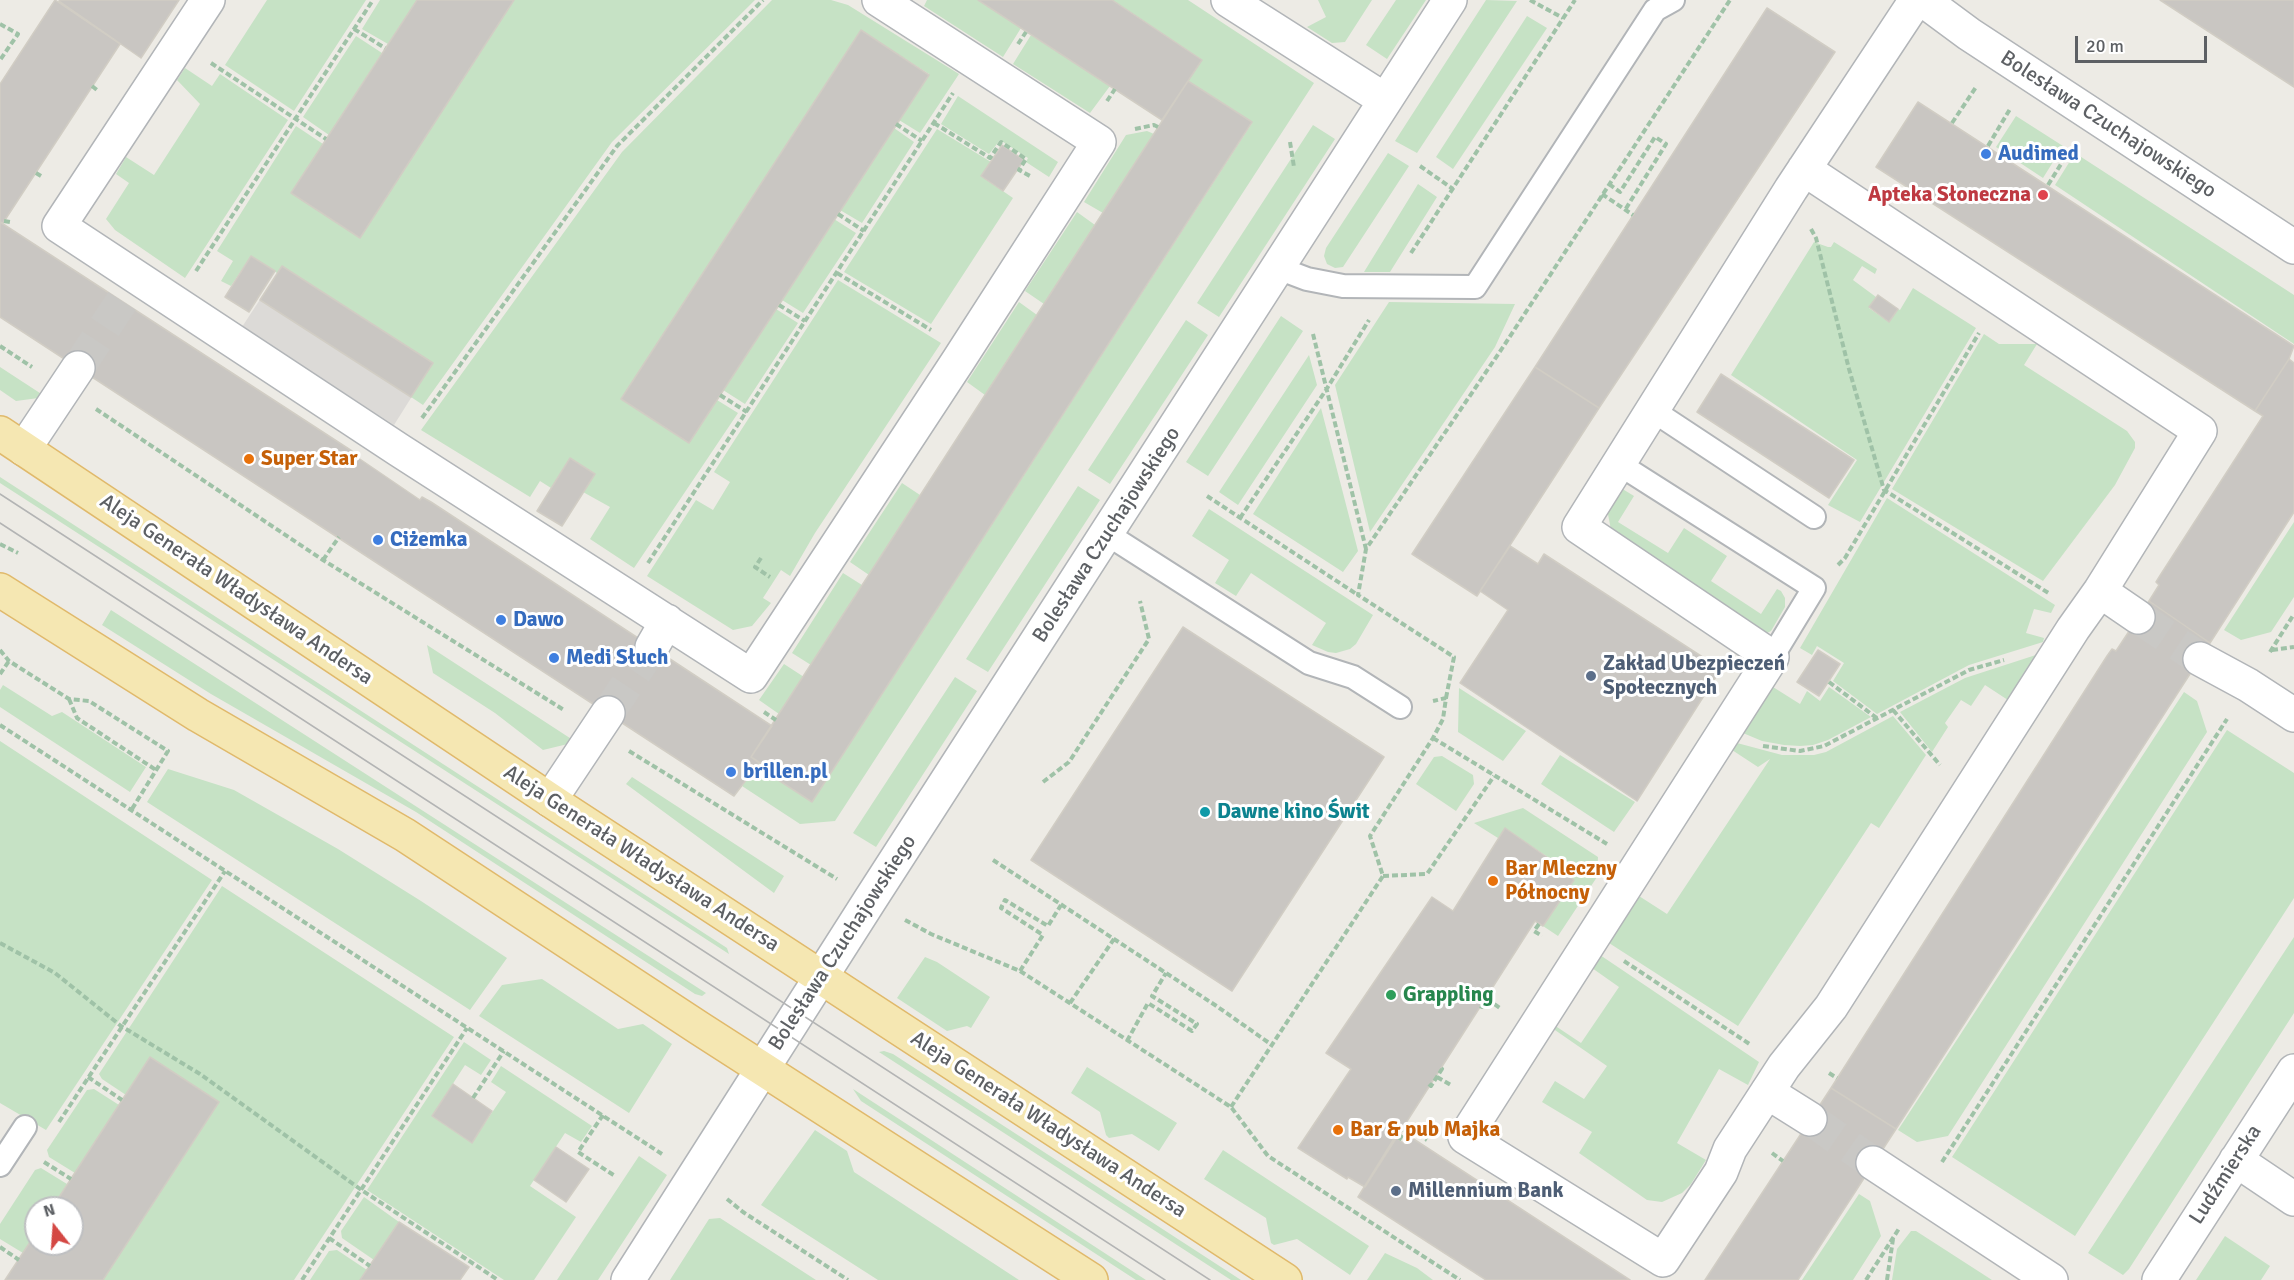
<!DOCTYPE html>
<html>
<head>
<meta charset="utf-8">
<style>
  body { margin:0 }
  #map { position:relative; width:2294px; height:1280px; overflow:hidden; background:#edebe5; font-family:Signika,sans-serif }
  canvas { display:block }
  .north { position:absolute; left:24px; top:1196px; width:60px; height:60px; box-sizing:border-box; background:#fff; border:2px solid #bebfc1; border-radius:50%; rotate:343deg; font-size:16px; font-weight:700; line-height:24px; text-align:center; color:#5d6064 }
  .north::after { content:''; display:block; margin:auto; width:21px; height:27px; background:#d44844; clip-path:polygon(50% 0,100% 100%,50% 72%,0 100%) }
  .scale { position:absolute; left:2075px; top:36px; width:132px; height:27px; box-sizing:border-box; border:3px solid #5d6064; border-top:0; padding-left:8px; font-size:18px; line-height:21px; white-space:nowrap; color:#5d6064; -webkit-text-stroke:4px #fff; paint-order:stroke }
</style>
</head>
<body>
<div id="map">
<canvas width="2294" height="1280"></canvas>
<div class="north">N</div>
<div class="scale">20 m</div>
</div>
<script>
const context = document.querySelector('canvas').getContext('2d');
context.lineJoin = 'round';
function fill(path, color) {
  context.fillStyle = color;
  context.fill(path, 'evenodd');
}
function toPath(rows) {
  const path = new Path2D();
  for (const r of rows) {
    path.moveTo(r[0], r[1]);
    for (let i = 2; i < r.length; i += 2) path.lineTo(r[i], r[i + 1]);
  }
  return path;
}
function strokePath(path, color, width, dash) {
  context.strokeStyle = color;
  context.lineWidth = width;
  context.lineCap = dash ? 'butt' : 'round';
  context.setLineDash(dash || []);
  context.stroke(path);
}
function drawText(font, color, halo, rows, align = 'center') {
  context.font = font + ' Signika,sans-serif';
  context.lineWidth = 6;
  context.setLineDash([]);
  context.textBaseline = 'middle';
  context.strokeStyle = halo;
  context.fillStyle = color;
  for (const [text, x, y, turn = 0] of rows) {
    context.save();
    context.translate(x, y);
    context.rotate((+turn || 0) * Math.PI / 180);
    context.textAlign = isNaN(turn) ? turn : align;
    if (halo) context.strokeText(text, 0, 0);
    context.fillText(text, 0, 0);
    context.restore();
  }
}
fill(toPath([
  [282,266,433,363,394,425,242,327]
]), '#dcdad7');
fill(toPath([
  [267,0,366,0,294,111,225,65],
  [380,0,417,0,388,44,362,29],
  [514,0,755,0,612,142,423,405,411,397,433,363,282,267,277,273,251,256,231,286,221,281,233,261,217,251,296,126,323,144,291,193,360,238],
  [772,0,831,0,848,5,959,74,920,133,899,120,929,74,861,31,621,399,689,443,717,400,738,413,634,568,590,539,610,507,583,492,594,473,570,458,551,488,540,481,530,497,421,430,622,152],
  [927,0,978,0,1021,28,1003,57,924,6],
  [1112,0,1188,0,1314,83,835,821,800,824,742,786,759,763,771,770,769,774,812,802,1252,123,1188,81,1202,60],
  [1318,0,1372,0,1345,42,1332,43,1307,27,1326,17],
  [1396,0,1426,0,1387,59,1366,45],
  [1486,0,1517,1,1417,153,1395,141],
  [1527,16,1547,28,1453,169,1436,157],
  [1031,35,1110,86,1090,113,1013,64],
  [356,36,382,53,329,135,303,117],
  [185,68,212,86,220,74,288,120,185,278,115,230,106,219,129,183,116,174,126,157,154,175,200,104,177,80],
  [958,96,1058,162,1049,177,1026,162,1028,158,1000,140,989,154,941,124],
  [2016,116,2063,146,2043,178,1996,147],
  [1313,125,1335,139,1219,317,1197,303],
  [894,128,914,142,862,223,840,210],
  [937,129,991,162,981,176,1013,198,931,324,844,272],
  [1147,131,1154,134,1103,213,1084,202,1126,135],
  [1388,153,1409,166,1343,267,1335,268,1327,264,1324,256,1326,248],
  [2075,153,2294,295,2294,344,2055,185],
  [1418,184,1437,197,1390,272,1364,272],
  [1077,212,1095,225,1044,304,1025,291],
  [834,219,856,233,803,313,782,300],
  [1814,242,1828,247,1831,247,1834,242,1877,269,1875,274,1862,266,1853,280,1876,297,1869,308,1889,322,1898,309,1900,310,1913,288,1976,328,1860,522,1828,505,1857,460,1731,375],
  [838,280,941,343,815,533,790,576,781,570,763,598,771,603,752,626,733,630,647,576,696,500,713,510,730,482,714,472],
  [1019,302,1037,315,985,395,967,382],
  [1389,302,1515,304,1495,347,1370,532,1335,385],
  [776,309,798,323,745,404,723,390],
  [1281,316,1303,331,1208,476,1186,462],
  [1186,320,1208,335,1110,484,1088,470],
  [1984,334,1999,344,2037,344,2024,365,2127,431,2135,442,2135,448,2115,485,2043,581,1892,489],
  [1309,355,1317,385,1238,505,1219,492],
  [0,367,46,397,16,401,0,390],
  [1321,408,1358,551,1343,572,1253,514],
  [0,477,727,948,729,954,0,483],
  [902,483,920,495,869,575,850,562],
  [1616,485,1634,496,1618,522,1668,553,1684,528,1727,556,1711,581,1761,614,1777,589,1781,591,1785,598,1785,607,1771,631,1765,634,1611,530,1607,509],
  [1078,486,1100,500,988,672,966,659],
  [1887,498,2055,605,2051,613,2034,609,2026,633,2044,638,2043,642,1969,665,1877,714,1833,681,1844,663,1817,646,1812,655,1800,648],
  [1209,509,1373,615,1356,644,1350,649,1336,653,1328,652,1312,645,1326,623,1251,573,1236,596,1215,583,1229,560,1192,536],
  [2294,522,2294,597,2271,632,2241,640,2224,630],
  [843,573,862,585,811,665,792,653],
  [111,610,706,993,702,996,695,994,416,812,211,694,102,625],
  [427,645,576,742,543,750,495,713,433,673],
  [2042,653,2014,704,1985,685,1971,706,1961,700,1945,723,1948,727,1932,752,1900,712,1965,678],
  [784,664,804,677,779,714,759,700],
  [955,677,977,691,876,847,853,833],
  [3,685,52,716,62,712,146,767,130,792,0,707,0,690],
  [1773,687,1800,704,1807,691,1820,701,1829,687,1871,717,1828,740,1813,745,1800,746,1784,745,1762,741,1743,733],
  [1459,688,1526,731,1503,761,1458,732],
  [2184,692,2197,701,2207,732,1948,1136,1917,1142,1898,1130],
  [1893,716,1926,755,1879,828,1871,823,1738,1026,1609,943,1639,896,1667,914,1770,759,1758,767,1732,750,1737,743,1782,755,1814,755,1826,752],
  [2227,730,2294,773,2294,898,2075,1236,1952,1157],
  [0,741,212,880,46,1130,0,1103],
  [1560,755,1635,802,1614,832,1541,784],
  [1442,756,1473,775,1474,784,1456,811,1416,784,1434,757],
  [168,769,234,790,338,849,421,901,507,958,470,1010,147,802],
  [632,777,784,876,774,893,626,784],
  [1523,808,1598,857,1597,877,1558,936,1543,926,1554,861,1505,829,1498,838,1474,823],
  [222,886,454,1037,294,1280,103,1280,218,1102,150,1057,126,1095,102,1079,99,1074],
  [2294,937,2294,1013,2129,1269,2123,1275,2088,1253],
  [1600,955,1759,1062,1748,1085,1719,1069,1677,1143,1706,1160,1691,1184,1682,1193,1662,1202,1647,1200,1579,1153,1592,1132,1542,1102,1555,1081,1584,1099,1607,1066,1552,1028,1554,1025,1581,1043,1619,987,1592,968],
  [925,957,937,962,990,997,971,1028,967,1026,947,1031,897,998],
  [542,979,618,1029,643,1024,672,1044,629,1113,479,1016,502,985],
  [464,1042,491,1060,481,1075,465,1065,432,1116,472,1142,506,1092,491,1082,501,1066,592,1126,581,1142,565,1133,530,1186,576,1217,534,1280,504,1280,367,1190],
  [884,1051,893,1054,1241,1280,1231,1280,879,1052],
  [1087,1067,1177,1123,1159,1151,1132,1134,1109,1138,1106,1135,1100,1112,1071,1093],
  [94,1089,119,1105,75,1173,49,1157,47,1150,87,1090],
  [853,1089,1146,1280,1136,1280,861,1101],
  [815,1130,847,1151,854,1172,1019,1280,878,1280,761,1205],
  [1223,1150,1369,1246,1350,1275,1297,1239,1274,1245,1271,1243,1266,1218,1204,1179],
  [639,1156,667,1175,598,1280,557,1280],
  [41,1168,67,1184,52,1208,36,1208,36,1233,23,1253,0,1239,0,1224,35,1170],
  [1859,1194,1870,1201,1881,1236,1853,1280,1802,1280],
  [364,1197,399,1222,374,1260,342,1238,341,1231],
  [720,1218,816,1280,670,1280,709,1219],
  [1911,1231,1916,1231,1992,1280,1892,1280,1897,1249],
  [2225,1236,2270,1266,2261,1280,2196,1280],
  [337,1250,367,1270,360,1280,310,1280,329,1251],
  [1385,1253,1417,1268,1433,1280,1367,1280]
]), '#c6e2c5');
const building = toPath([
  [55,0,120,44,3,223,0,222,0,84,55,0],
  [60,0,179,0,141,58,59,1,60,0],
  [417,0,514,0,360,238,291,193,417,0],
  [978,0,1112,0,1202,60,1162,120,978,0],
  [2160,0,2294,0,2294,87,2160,0],
  [1767,8,1835,52,1599,408,1535,367,1767,8],
  [861,30,929,75,689,443,621,399,861,30],
  [1188,81,1252,122,812,802,769,774,771,770,751,757,1188,81],
  [1918,102,2294,346,2289,359,2255,411,1876,167,1918,102],
  [1002,145,1024,160,1003,191,981,176,1002,145],
  [0,222,352,451,351,453,420,500,422,497,431,502,772,726,751,757,759,763,734,796,0,317,0,222],
  [251,256,275,271,249,312,225,297,251,256],
  [282,266,433,363,411,397,260,300,282,266],
  [1878,295,1898,309,1889,322,1869,307,1878,295],
  [2289,359,2294,363,2294,512,2210,643,2149,601,2159,585,2156,582,2161,574,2263,416,2255,411,2289,359],
  [1535,367,1599,408,1477,596,1412,554,1535,367],
  [1721,374,1854,460,1829,498,1697,412,1721,374],
  [570,458,595,474,562,526,537,511,570,458],
  [1510,546,1538,564,1544,554,1721,669,1637,801,1460,683,1508,610,1480,591,1510,546],
  [2149,601,2210,643,1896,1129,1831,1088,2107,656,2112,649,2116,651,2149,601],
  [1183,627,1384,757,1232,991,1031,860,1183,627],
  [1818,650,1840,664,1819,696,1797,682,1818,650],
  [1505,828,1554,862,1552,865,1574,880,1543,926,1535,921,1365,1187,1348,1177,1347,1179,1298,1148,1351,1069,1326,1053,1432,897,1453,911,1505,828],
  [150,1057,219,1102,103,1280,5,1280,36,1233,36,1244,72,1244,72,1208,52,1208,150,1057],
  [453,1084,492,1111,472,1143,432,1116,453,1084],
  [1831,1088,1896,1129,1798,1280,1705,1280,1831,1088],
  [1409,1136,1630,1280,1486,1280,1358,1197,1395,1137,1405,1144,1409,1136],
  [556,1147,589,1169,566,1202,534,1180,556,1147],
  [399,1222,469,1267,460,1280,360,1280,399,1222]
]);
fill(building, '#c9c6c2');
strokePath(building, '#d1cdc4', 1.5);
strokePath(toPath([
  [78,368,122,301],
  [2138,617,2200,659],
  [608,713,652,647],
  [1810,1119,1873,1163]
]), '#c9c8c5', 33, [33, 16]);
const service = toPath([
  [1278,268,1307,279,1343,286,1475,287,1655,10,1673,0],
  [1652,410,1814,517],
  [1619,464,1814,588,1772,657],
  [1107,534,1309,663,1353,677,1400,707],
  [0,1165,25,1127]
]);
const minor = toPath([
  [208,0,59,226,399,450,751,676,958,361,1099,142,879,0],
  [1228,0,1385,100],
  [1923,0,1969,34,2294,247],
  [1804,169,2200,431,2100,591,2073,629,1831,1007,1784,1066,1730,1149,1721,1172,1663,1260,1465,1137,1772,657,1579,527,1791,189,1916,0],
  [24,449,78,368],
  [2100,591,2138,617],
  [652,647,667,621],
  [2200,659,2248,685,2294,715],
  [550,800,608,713],
  [1767,1092,1810,1119],
  [2236,1160,2294,1199],
  [1873,1163,2051,1280],
  [628,1280,870,900,1450,0],
  [2159,1280,2294,1071]
]);
const primary = toPath([
  [0,433,565,810,1285,1280],
  [0,590,198,715,405,835,699,1028,1091,1280]
]);
strokePath(service, '#b2b5b8', 26);
strokePath(minor, '#b2b5b8', 36);
strokePath(primary, '#e0b96b', 36);
strokePath(toPath([
  [1530,0,1563,18],
  [0,24,18,34,0,60],
  [354,29,385,48],
  [1018,44,1026,32],
  [211,63,326,139],
  [92,86,97,90],
  [1107,101,1115,89],
  [934,123,990,158,1001,142,1026,159,1019,170,1030,176],
  [1952,123,1976,87],
  [896,124,922,141],
  [1135,129,1154,125,1158,127],
  [1290,142,1294,167],
  [1988,146,2010,109],
  [1420,166,1453,189],
  [36,173,41,176],
  [1609,184,1620,192,1655,137,1666,144,1625,210],
  [2048,185,2071,148],
  [1602,194,1633,215],
  [838,214,864,231],
  [4,221,10,222],
  [1811,229,1816,238,1849,369,1884,490,2050,594],
  [1411,253,1575,0],
  [196,271,373,0],
  [837,273,931,330],
  [779,305,805,321],
  [1313,334,1366,549],
  [0,346,32,367],
  [720,395,747,412],
  [96,409,323,560,564,710],
  [422,418,617,146,763,0],
  [1207,496,1358,595],
  [1240,518,1326,390,1369,320],
  [0,544,18,553],
  [761,558,755,567,770,577],
  [323,560,339,537],
  [648,563,953,93],
  [1838,565,1845,558,1979,333],
  [0,650,9,661,69,699,89,701,168,751,132,809],
  [2272,650,2294,647],
  [2270,652,2294,614],
  [0,674,9,661],
  [1829,682,1878,719],
  [1446,698,1454,657,1358,595,1366,549,1503,347,1730,0],
  [69,699,77,718,156,770],
  [1893,710,1940,765],
  [764,712,776,720],
  [0,725,662,1154],
  [1433,738,1607,844],
  [1763,746,1800,751,1824,746,1969,670,2004,660],
  [629,751,837,879],
  [1043,782,1069,762,1149,639,1140,601],
  [993,860,1215,1005,1272,1045],
  [1383,876,1427,874,1494,776],
  [905,920,931,934,1020,971,1231,1107,1268,1156,1460,1280],
  [1539,924,1534,931,1542,936],
  [0,943,55,973,121,1026,200,1074,360,1189,498,1280],
  [1624,961,1751,1045],
  [1020,971,1043,935,1001,908,1005,900,1048,926,1061,905],
  [1487,999,1500,1008],
  [1070,1003,1114,939],
  [1480,1006,1482,1007,1492,991,1490,989],
  [1127,1041,1148,1003,1192,1031,1197,1024,1152,996,1166,973],
  [1829,1073,1837,1078],
  [88,1077,122,1100],
  [1437,1077,1451,1085],
  [1429,1084,1431,1086,1442,1069,1440,1068],
  [473,1098,504,1051],
  [1231,1107,1383,876,1370,836,1433,738,1443,719,1446,698,1433,701],
  [603,1115,578,1152,615,1176],
  [59,1122,225,871],
  [1399,1140,1407,1128,1427,1140],
  [1772,1153,1783,1161],
  [44,1162,71,1179],
  [1942,1162,2227,719],
  [727,1199,743,1212,848,1280],
  [329,1238,370,1266],
  [0,1247,19,1260],
  [302,1280,467,1028],
  [1866,1280,1900,1227],
  [1887,1280,1893,1239]
]), '#9fc2a7', 4, [6, 3]);
strokePath(service, '#fff', 22);
strokePath(minor, '#fff', 33);
strokePath(primary, '#f5e7b2', 33);
strokePath(toPath([
  [0,494,1210,1280],
  [0,523,1165,1280]
]), '#b3b4b4', 1.5);
for (const [x, y, r, color] of [
  [1986,154,6,"#3f7fe0"],
  [2043,195,6,"#e0444e"],
  [249,459,6,"#e8710a"],
  [378,540,6,"#3f7fe0"],
  [501,620,6,"#3f7fe0"],
  [554,658,6,"#3f7fe0"],
  [1591,676,6,"#5c6f8a"],
  [731,772,6,"#3f7fe0"],
  [1205,812,6,"#0f9aa8"],
  [1493,881,6,"#e8710a"],
  [1391,995,6,"#2e9e5b"],
  [1338,1130,6,"#e8710a"],
  [1396,1191,6,"#5c6f8a"]
]) {
  const dot = new Path2D();
  dot.arc(x, y, r, 0, 2 * Math.PI);
  context.fillStyle = color;
  context.fill(dot);
  strokePath(dot, '#fff', 2);
}
drawText('21px', '#5d6064', '#fff', [
  ["Bolesława Czuchajowskiego",2108,125,33],
  ["Bolesława Czuchajowskiego",1107,535,-57],
  ["Aleja Generała Władysława Andersa",236,590,34],
  ["Aleja Generała Władysława Andersa",641,859,33],
  ["Bolesława Czuchajowskiego",843,943,-57],
  ["Aleja Generała Władysława Andersa",1048,1125,33],
  ["Ludźmierska",2226,1175,-57]
]);
drawText('bold 21px', '#366cbe', '#fff', [
  ["Audimed",1998,154],
  ["Ciżemka",390,540],
  ["Dawo",513,620],
  ["Medi Słuch",566,658],
  ["brillen.pl",743,772]
], 'left');
drawText('bold 21px', '#be3a42', '#fff', [
  ["Apteka Słoneczna",2031,195]
], 'right');
drawText('bold 21px', '#c56008', '#fff', [
  ["Super Star",261,459],
  ["Bar Mleczny",1505,869],
  ["Północny",1505,893],
  ["Bar & pub Majka",1350,1130]
], 'left');
drawText('bold 21px', '#4e5e75', '#fff', [
  ["Zakład Ubezpieczeń",1603,664],
  ["Społecznych",1603,688],
  ["Millennium Bank",1408,1191]
], 'left');
drawText('bold 21px', '#0d838f', '#fff', [
  ["Dawne kino Świt",1217,812]
], 'left');
drawText('bold 21px', '#27864d', '#fff', [
  ["Grappling",1403,995]
], 'left');
</script>
</body>
</html>
